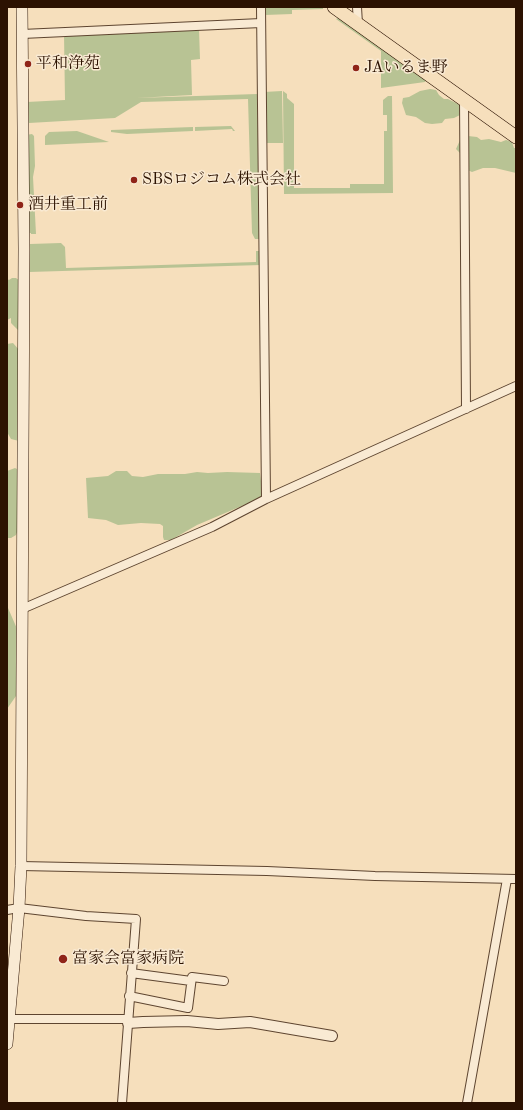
<!DOCTYPE html>
<html>
<head>
<meta charset="utf-8">
<style>
  body { margin:0 }
  #map { position:relative; width:523px; height:1110px; overflow:hidden; background:#f6dfbc; font-family:"Old Standard TT",serif }
  canvas { display:block }
  .frame { position:absolute; inset:0; border:8px solid #2c1201; pointer-events:none }
</style>
</head>
<body>
<div id="map">
<canvas width="523" height="1110"></canvas>
<div class="frame"></div>
</div>
<script>
const context = document.querySelector('canvas').getContext('2d');
context.lineJoin = 'round';
function fill(path, color) {
  context.fillStyle = color;
  context.fill(path, 'evenodd');
}
function toPath(rows) {
  const path = new Path2D();
  for (const r of rows) {
    path.moveTo(r[0], r[1]);
    for (let i = 2; i < r.length; i += 2) path.lineTo(r[i], r[i + 1]);
  }
  return path;
}
function strokePath(path, color, width, dash) {
  context.strokeStyle = color;
  context.lineWidth = width;
  context.lineCap = dash ? 'butt' : 'round';
  context.setLineDash(dash || []);
  context.stroke(path);
}
function drawText(font, color, halo, rows, align = 'center') {
  context.font = font + ' "Old Standard TT","Noto Serif JP",serif';
  context.lineWidth = 3;
  context.setLineDash([]);
  context.textBaseline = 'middle';
  context.strokeStyle = halo;
  context.fillStyle = color;
  for (const [text, x, y, turn = 0] of rows) {
    context.save();
    context.translate(x, y);
    context.rotate((+turn || 0) * Math.PI / 180);
    context.textAlign = isNaN(turn) ? turn : align;
    if (halo) context.strokeText(text, 0, 0);
    context.fillText(text, 0, 0);
    context.restore();
  }
}
fill(toPath([
  [265,7,323,7,323,9,292,10,292,14,265,15],
  [338,18,426,80,425,82,381,88,381,51,336,19],
  [199,29,200,59,191,60,192,95,136,98,257,94,261,239,255,239,252,233,248,99,141,102,115,118,29,123,27,122,27,102,65,100,64,34],
  [430,89,436,90,439,95,444,99,448,99,458,104,461,108,460,115,454,118,445,119,442,123,432,124,425,123,416,117,406,115,402,103,403,98,409,97,420,91],
  [282,91,283,143,264,143,264,92],
  [283,91,287,94,287,98,294,104,294,188,350,188,350,184,384,184,384,131,387,131,387,115,383,115,383,100,388,96,392,96,393,193,284,194],
  [231,126,235,131,233,131,232,129,195,131,195,127],
  [193,127,193,131,127,134,111,132,111,130],
  [77,131,109,142,45,145,45,136,49,132],
  [32,134,34,136,35,166,33,177,36,234,31,234,31,233,29,233,26,135],
  [468,136,477,137,481,140,489,139,501,142,506,140,512,142,514,148,516,148,516,173,495,168,483,168,472,172,461,167,460,163,462,155,456,149,461,138],
  [61,243,65,247,66,268,256,262,256,251,259,251,260,252,261,265,29,272,28,246,30,244],
  [12,278,16,278,20,281,22,304,18,310,21,316,21,333,11,323,11,318,7,320,7,279,9,280],
  [13,343,20,351,19,441,11,439,7,432,7,344],
  [15,468,19,470,19,527,16,535,11,538,7,538,7,471],
  [116,471,127,471,132,476,143,477,158,474,185,474,197,472,208,473,227,472,260,473,263,497,197,525,171,540,164,540,163,537,163,526,160,524,141,523,118,525,106,520,88,518,86,478,108,476],
  [7,607,8,608,18,631,16,696,7,709]
]), '#b8c394');
const minor = toPath([
  [261,7,266,499],
  [357,7,358,24],
  [22,34,261,23],
  [464,99,466,409],
  [22,609,212,527,266,499,516,386],
  [21,866,267,871,375,876,516,879],
  [7,910,19,908,86,916,136,919,122,1103],
  [131,973,191,981],
  [129,996,188,1008,192,977,224,981],
  [7,1019,127,1019],
  [467,1103,507,879]
]);
const tertiary = toPath([
  [128,1023,143,1022,187,1021,218,1024,250,1022,332,1036]
]);
const secondary = toPath([
  [7,1044,19,908,21,866,24,249,22,7]
]);
const primary = toPath([
  [334,7,516,137]
]);
strokePath(minor, '#5e4530', 10);
strokePath(tertiary, '#5e4530', 12);
strokePath(secondary, '#2c1201', 12);
strokePath(primary, '#2c1201', 14);
strokePath(minor, '#f9ead3', 8);
strokePath(tertiary, '#f9ead3', 10);
strokePath(secondary, '#f9ead3', 11);
strokePath(primary, '#f6dfbc', 13);
for (const [x, y, r, color] of [
  [28,64,4,"#8f2418"],
  [356,68,4,"#8f2418"],
  [134,180,4,"#8f2418"],
  [20,205,4,"#8f2418"],
  [63,959,5,"#8f2418"]
]) {
  const dot = new Path2D();
  dot.arc(x, y, r, 0, 2 * Math.PI);
  context.fillStyle = color;
  context.fill(dot);
  strokePath(dot, '#f9ead3', 1.5);
}
drawText('16px', '#2c1201', '#f9ead3', [
  ["平和浄苑",36,64],
  ["JAいるま野",364,68],
  ["SBSロジコム株式会社",142,180],
  ["酒井重工前",28,205],
  ["富家会富家病院",72,959]
], 'left');
</script>
</body>
</html>
